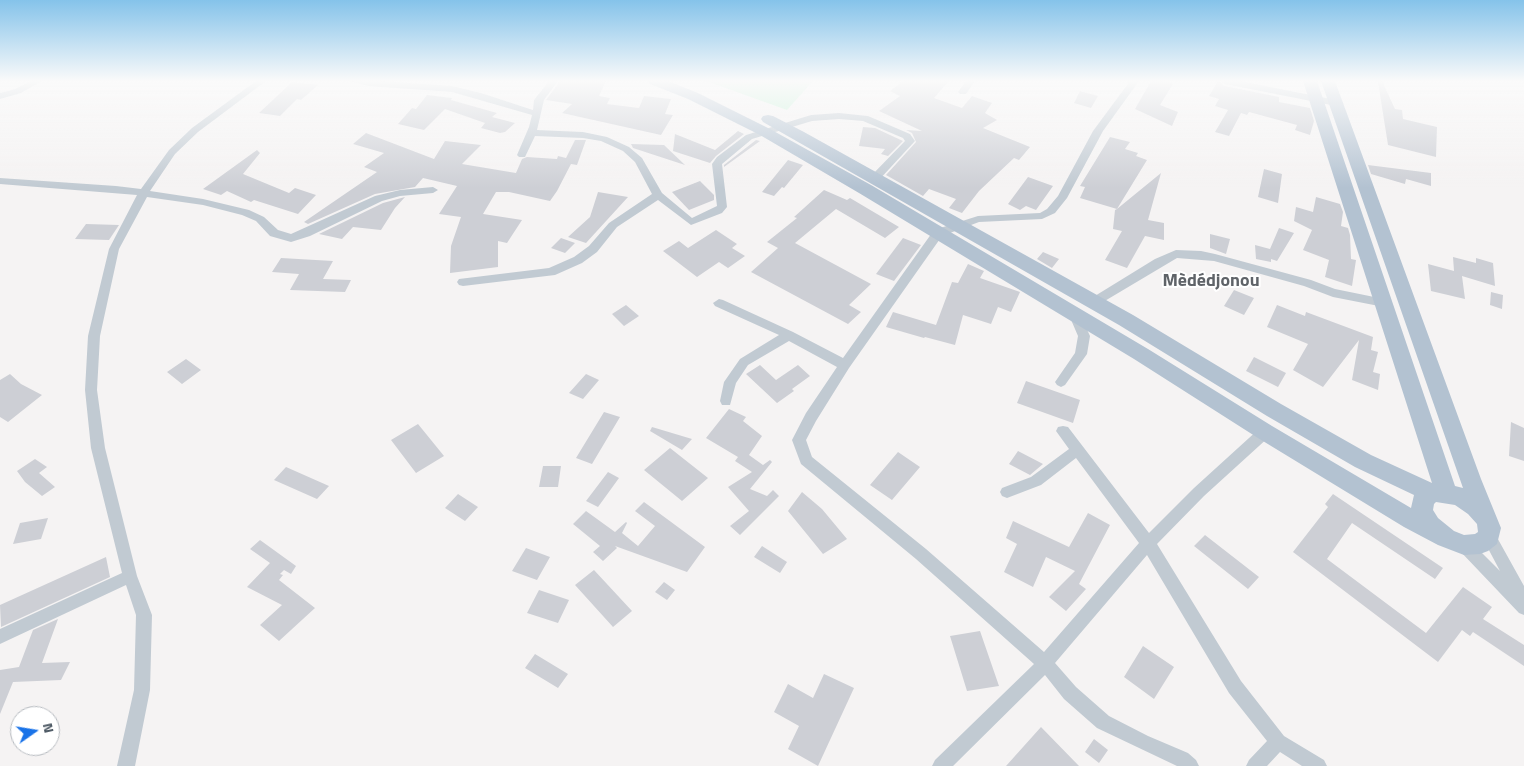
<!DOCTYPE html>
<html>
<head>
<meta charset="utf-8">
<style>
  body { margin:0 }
  #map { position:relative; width:1524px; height:766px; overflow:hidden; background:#f5f3f3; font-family:"Titillium Web",sans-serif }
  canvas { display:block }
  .north { position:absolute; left:10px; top:706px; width:50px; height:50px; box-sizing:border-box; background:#fff; border:1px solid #b7bbc0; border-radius:50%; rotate:77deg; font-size:14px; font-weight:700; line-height:20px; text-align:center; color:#4a5661 }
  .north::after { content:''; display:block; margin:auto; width:18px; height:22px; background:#1a73e8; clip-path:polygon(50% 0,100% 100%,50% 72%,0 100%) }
</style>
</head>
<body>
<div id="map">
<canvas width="1524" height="766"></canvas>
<div class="north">N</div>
</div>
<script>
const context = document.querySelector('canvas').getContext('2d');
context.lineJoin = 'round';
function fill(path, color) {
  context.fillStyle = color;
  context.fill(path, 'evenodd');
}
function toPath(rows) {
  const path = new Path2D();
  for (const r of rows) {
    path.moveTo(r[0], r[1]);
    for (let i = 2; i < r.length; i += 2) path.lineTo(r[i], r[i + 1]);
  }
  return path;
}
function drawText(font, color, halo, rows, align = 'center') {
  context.font = font + ' "Titillium Web",sans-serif';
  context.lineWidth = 4;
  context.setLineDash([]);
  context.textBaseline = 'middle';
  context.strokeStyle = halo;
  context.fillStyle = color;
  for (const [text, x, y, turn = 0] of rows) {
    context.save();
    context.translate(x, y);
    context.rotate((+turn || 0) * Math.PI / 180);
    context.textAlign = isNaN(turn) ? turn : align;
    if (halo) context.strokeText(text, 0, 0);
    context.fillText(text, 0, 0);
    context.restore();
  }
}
fill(toPath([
  [706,81,813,81,787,110]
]), '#c3f1d5');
fill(toPath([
  [560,81,606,81,599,96,610,98,607,104,639,108,644,96,671,99,665,114,673,115,661,135,562,113,572,104,546,100],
  [903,81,949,81,934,98,962,108,972,96,992,103,985,113,997,120,983,128,1030,147,1019,160,1014,158,979,191,962,213,949,208,956,199,929,189,923,196,886,175,916,142,912,133,906,130,922,131,879,111,900,96,890,91],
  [1151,81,1164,81,1173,84,1160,105,1178,112,1172,126,1135,109],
  [1218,81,1225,86,1279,97,1279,102,1310,108,1314,121,1310,135,1295,130,1297,125,1249,112,1247,115,1241,113,1229,136,1215,132,1228,110,1215,106,1219,99,1209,96],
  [1382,81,1395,109,1402,110,1403,119,1437,127,1436,157,1388,145,1378,82],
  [292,82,318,85,301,100,297,99,280,116,259,113],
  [1080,91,1098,96,1091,108,1074,103],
  [427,95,452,98,451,100,497,113,492,117,515,123,505,132,500,133,481,128,485,123,445,109,424,130,398,124,412,108,416,109],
  [863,127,875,128,903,141,888,156,881,154,885,149,859,146],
  [738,131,744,134,716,156,710,163,673,151,675,134,715,150],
  [366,133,434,159,445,141,481,145,462,164,516,173,522,159,527,157,557,159,558,156,566,158,575,140,586,140,577,165,571,164,557,191,550,201,509,192,496,192,483,214,522,220,507,243,498,241,498,267,450,273,451,246,461,217,439,214,457,186,423,178,415,187,375,194,308,224,304,222,377,172,364,167,384,153,353,144],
  [1110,137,1130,142,1125,149,1138,153,1136,156,1147,160,1117,209,1161,173,1148,220,1164,223,1164,240,1145,236,1127,268,1105,260,1122,231,1113,229,1115,210,1117,209,1080,198,1085,187,1080,186],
  [756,140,760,141,724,167,724,165],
  [631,144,664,145,685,165,633,148],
  [257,150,260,153,243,174,289,193,295,188,316,195,298,214,254,200,251,202,227,191,221,195,203,189],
  [788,160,803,165,784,188,782,187,774,196,762,192],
  [1368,165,1431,173,1431,186,1406,179,1405,184,1371,174],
  [1264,169,1282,174,1278,203,1258,197],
  [1028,177,1053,186,1036,210,1026,206,1020,210,1008,204],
  [700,181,714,195,714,200,689,210,672,192],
  [824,190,847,200,850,198,899,227,885,238,836,209,795,243,871,284,849,305,861,312,848,324,751,272,778,248,767,242,797,218,794,217],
  [598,192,628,197,586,243,568,237,590,217],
  [405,197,395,208,381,230,353,227,342,239,319,234,383,203],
  [1316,197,1340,204,1343,212,1341,226,1348,228,1350,235,1351,259,1356,260,1352,286,1325,277,1329,260,1303,250,1312,230,1294,221,1296,207,1313,212],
  [86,224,119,225,109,240,75,239],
  [1279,228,1294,233,1277,261,1271,259,1271,262,1256,259,1255,245,1270,249],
  [716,230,737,244,732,248,745,256,728,268,719,262,697,277,663,251,679,241,688,248],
  [1210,234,1230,239,1226,254,1210,248],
  [561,238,575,243,565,253,551,248],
  [903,238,921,245,894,281,876,274],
  [1043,252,1059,259,1052,268,1037,259],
  [1453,257,1476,263,1476,258,1493,263,1495,286,1462,276,1465,299,1431,291,1428,264,1454,271],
  [281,258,333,261,323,279,351,280,345,292,290,290,299,274,272,272],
  [968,264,984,271,980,278,1020,292,1011,312,998,307,991,324,963,315,955,345,925,337,924,338,886,327,893,312,936,325,952,282,958,283],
  [1234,290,1254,298,1244,315,1224,306],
  [1491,292,1503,295,1502,309,1490,305],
  [626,305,639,316,624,326,612,314],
  [1277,305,1305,316,1306,312,1373,337,1371,350,1378,352,1373,372,1380,374,1378,390,1352,380,1359,340,1323,387,1293,370,1308,344,1267,327],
  [1254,357,1286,373,1278,387,1246,371],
  [186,359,201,370,182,384,167,372],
  [760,365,776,380,798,365,810,376,792,389,794,391,777,403,746,374],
  [10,374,21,384,42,395,8,422,0,417,0,380],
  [586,374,599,380,583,399,569,393],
  [1026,381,1080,400,1073,423,1017,403],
  [729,409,746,417,743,421,762,436,749,455,763,465,770,460,772,462,750,489,767,496,773,490,779,496,740,535,730,526,749,511,728,487,752,472,735,461,738,457,706,438],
  [604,412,620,417,592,464,576,458],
  [1511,422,1524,428,1524,461,1509,456],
  [418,424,444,456,416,473,391,440],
  [652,427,692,439,682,450,650,431],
  [670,448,708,478,682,501,644,470],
  [1018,451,1043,464,1030,475,1009,464],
  [898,452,920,467,892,500,870,485],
  [35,459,47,467,39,473,55,487,42,496,25,482,17,471],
  [543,466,561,466,558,487,539,487],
  [286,467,329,486,317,499,274,480],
  [608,472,619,478,598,507,586,501],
  [802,492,822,509,847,539,823,554,788,511],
  [458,494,478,507,465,521,445,508],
  [1333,494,1443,568,1435,579,1352,523,1327,559,1426,633,1463,587,1492,607,1483,619,1524,645,1524,666,1473,632,1470,636,1462,630,1438,662,1293,552,1328,507,1325,504],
  [644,502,705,547,687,572,615,546,617,548,603,561,593,552,600,546,573,524,586,511,615,532,626,522,627,523,622,533,638,546,655,526,635,511],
  [1088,513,1110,525,1079,584,1086,589,1066,611,1049,597,1075,571,1046,557,1033,587,1004,572,1017,544,1006,538,1013,521,1069,547],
  [48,518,41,539,13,544,20,523],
  [1205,535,1259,577,1248,589,1194,546],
  [260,540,296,566,291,574,284,570,280,574,283,575,279,580,315,608,279,641,260,625,282,605,247,587,270,563,250,549],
  [762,546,787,562,780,573,754,557],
  [526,548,550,557,537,580,512,571],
  [106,557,110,577,1,627,0,605],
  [594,570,632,611,613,627,575,585],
  [664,582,675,590,667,600,655,592],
  [539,590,569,600,558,623,527,613],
  [58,619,42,663,70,662,61,680,13,682,0,714,0,670,19,667,33,630],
  [980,631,999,686,967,691,950,636],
  [1143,646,1174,667,1154,699,1124,677],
  [535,654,568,674,558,688,525,668],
  [824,674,854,688,818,766,788,749,799,726,774,712,788,684,813,698],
  [1041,727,1079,766,1006,766],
  [1094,739,1108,750,1099,763,1085,752]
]), '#cdcfd5');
fill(toPath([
  [31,81,42,81,21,93,0,99,0,93,15,89,31,81],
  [256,81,266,81,198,132,175,154,150,191,203,199,249,210,264,217,278,230,291,234,375,196,400,190,433,187,438,190,433,193,400,196,382,201,310,236,291,242,270,236,256,221,242,215,203,205,147,197,119,249,100,336,97,390,105,448,137,576,152,615,150,690,135,766,117,766,134,690,136,615,126,585,0,644,0,629,122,573,91,448,85,390,88,336,109,249,137,195,0,184,0,178,116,186,141,189,169,150,192,128,256,81],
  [350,81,380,81,452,86,481,93,533,110,534,100,549,81,558,81,544,100,537,130,583,132,607,137,629,147,642,158,662,193,692,218,717,206,712,164,717,157,746,135,811,115,839,113,868,116,910,134,915,141,878,181,874,182,869,179,870,177,905,141,903,138,863,121,839,119,812,121,752,139,722,164,727,207,722,213,691,225,658,200,617,227,597,252,582,263,555,275,463,286,459,285,457,282,459,279,549,268,574,257,589,246,609,223,652,194,635,162,623,151,601,141,583,138,535,136,525,157,519,157,517,155,529,127,532,115,452,92,368,86,350,81],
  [966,81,975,81,966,94,960,94,958,92,966,81],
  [1130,81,1139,81,1103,131,1067,198,1055,213,1042,219,979,222,942,236,849,368,816,421,806,440,812,457,926,549,1044,652,1139,543,1076,458,1041,485,1007,498,1002,496,1000,492,1002,488,1031,477,1069,449,1056,431,1058,427,1063,426,1068,427,1149,533,1194,488,1260,428,1265,427,1270,428,1272,432,1270,436,1204,496,1157,544,1241,681,1284,736,1324,760,1327,766,1302,766,1280,752,1267,766,1246,766,1249,760,1267,741,1229,693,1147,555,1055,663,1076,687,1109,716,1148,736,1188,753,1196,760,1199,766,1177,766,1097,728,1064,699,1045,675,953,766,932,766,935,760,1034,664,916,559,801,464,792,440,806,413,837,367,789,341,748,365,736,383,730,405,722,405,720,401,724,382,740,359,779,335,715,306,713,303,719,299,723,300,793,332,843,358,934,230,978,216,1040,213,1047,209,1058,196,1093,131,1130,81],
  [1221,81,1240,81,1336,100,1341,103,1336,106,1225,84,1221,81],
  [1176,250,1201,251,1215,254,1311,280,1335,289,1384,299,1390,303,1384,307,1333,297,1304,286,1214,261,1177,258,1098,305,1090,305,1088,302,1090,299,1155,259,1176,250],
  [1075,311,1079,312,1090,336,1087,354,1065,385,1061,387,1057,385,1055,382,1075,353,1078,336,1069,315,1075,311],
  [1489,531,1494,532,1524,586,1524,615,1519,613,1459,550,1457,545,1459,540,1464,539,1469,540,1500,571,1482,537,1484,532,1489,531]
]), '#c1cad2');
fill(toPath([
  [648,81,668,81,698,93,770,129,871,185,1148,349,1272,426,1411,508,1414,495,1355,467,1267,416,1119,325,763,122,761,119,763,116,768,115,773,116,804,132,1133,315,1281,404,1371,455,1432,483,1303,81,1317,81,1455,486,1463,488,1321,81,1335,81,1481,479,1501,528,1497,544,1488,551,1480,554,1464,555,1438,545,1404,527,1258,438,1134,359,859,193,760,135,688,99,650,84,648,81],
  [1436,502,1455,505,1468,514,1477,524,1478,532,1475,534,1464,535,1454,531,1438,518,1433,510,1434,504,1436,502]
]), '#b3c2d1');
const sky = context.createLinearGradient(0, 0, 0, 188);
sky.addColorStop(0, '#85c3ea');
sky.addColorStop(0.43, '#fafafa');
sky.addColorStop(1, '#fafafa00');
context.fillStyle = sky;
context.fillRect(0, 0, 1524, 188);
drawText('bold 18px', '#5f6368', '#fff', [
  ["Mèdédjonou",1211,282]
]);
</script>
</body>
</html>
